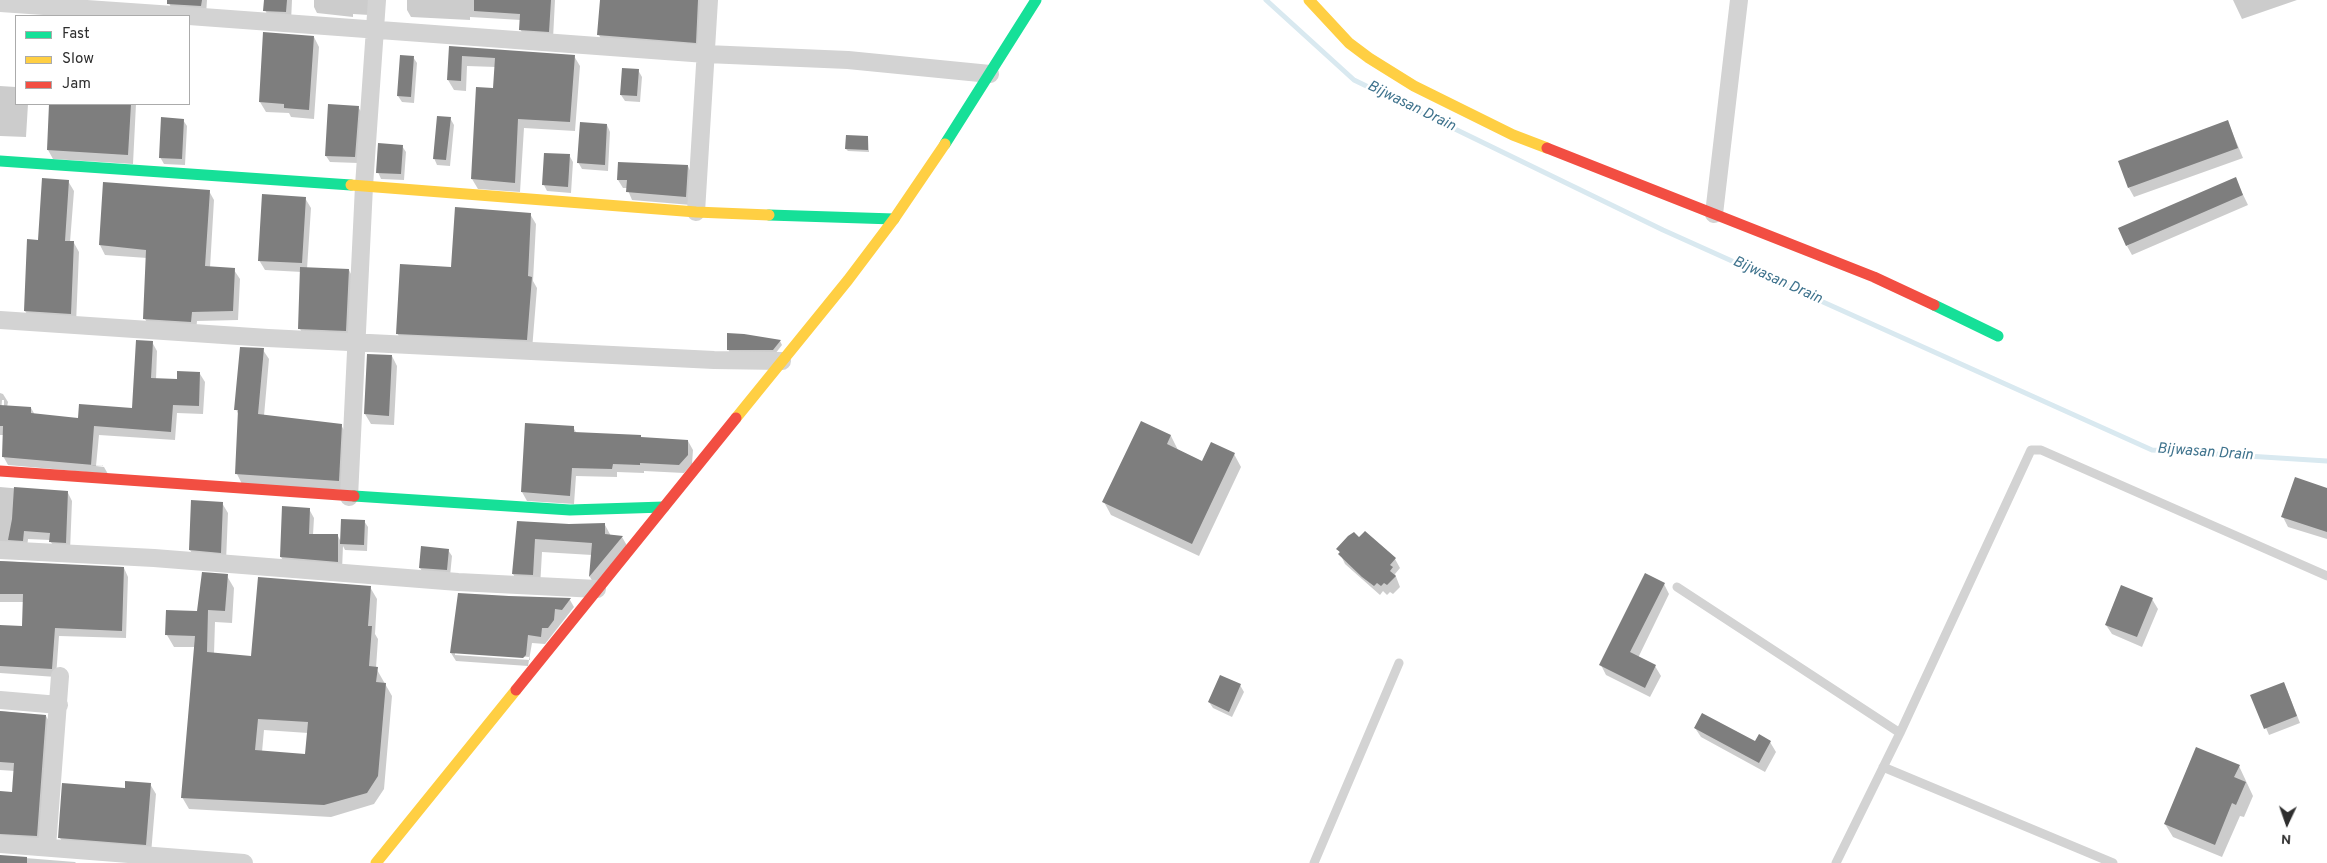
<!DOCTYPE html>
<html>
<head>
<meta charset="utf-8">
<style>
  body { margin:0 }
  #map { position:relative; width:2327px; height:863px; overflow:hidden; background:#fff; font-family:Overpass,sans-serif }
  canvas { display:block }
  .legend { position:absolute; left:15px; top:15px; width:175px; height:90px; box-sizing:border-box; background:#fff; border:1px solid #ababab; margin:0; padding:6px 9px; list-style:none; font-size:15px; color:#2e2e2e }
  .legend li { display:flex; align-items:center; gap:10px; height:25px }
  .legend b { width:25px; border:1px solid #ababab }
  .north { position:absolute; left:2262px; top:798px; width:50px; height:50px; -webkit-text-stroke:4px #fff; paint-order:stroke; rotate:183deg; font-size:14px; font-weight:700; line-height:20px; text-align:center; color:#2e2e2e }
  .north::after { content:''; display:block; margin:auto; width:18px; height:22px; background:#2e2e2e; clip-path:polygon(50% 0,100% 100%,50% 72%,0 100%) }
</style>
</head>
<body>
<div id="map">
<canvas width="2327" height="863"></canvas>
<ul class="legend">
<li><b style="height:6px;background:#16e098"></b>Fast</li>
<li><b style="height:6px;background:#ffcf43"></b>Slow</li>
<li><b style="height:6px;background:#f24e42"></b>Jam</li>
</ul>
<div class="north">N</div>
</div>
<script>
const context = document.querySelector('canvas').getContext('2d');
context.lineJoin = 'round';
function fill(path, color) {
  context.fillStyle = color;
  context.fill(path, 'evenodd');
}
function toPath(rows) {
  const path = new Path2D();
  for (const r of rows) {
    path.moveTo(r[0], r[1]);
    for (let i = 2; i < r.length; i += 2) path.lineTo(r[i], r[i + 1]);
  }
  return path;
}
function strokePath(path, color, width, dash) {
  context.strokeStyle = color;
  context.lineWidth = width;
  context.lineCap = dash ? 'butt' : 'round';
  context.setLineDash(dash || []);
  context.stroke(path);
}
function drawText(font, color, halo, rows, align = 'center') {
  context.font = font + ' Overpass,sans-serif';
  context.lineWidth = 5;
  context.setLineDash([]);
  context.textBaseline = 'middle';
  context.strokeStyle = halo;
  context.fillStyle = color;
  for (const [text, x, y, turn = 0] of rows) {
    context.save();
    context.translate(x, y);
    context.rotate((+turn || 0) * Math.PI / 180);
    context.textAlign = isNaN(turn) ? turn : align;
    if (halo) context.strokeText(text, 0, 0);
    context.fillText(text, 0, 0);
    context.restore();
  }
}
fill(toPath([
  [168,0,207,0,206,15,173,13],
  [265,0,292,0,291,22,270,20,265,10],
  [314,0,372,0,369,15,353,14,353,17,317,13,314,7],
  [407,0,555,0,553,39,524,36,520,29,521,20,470,17,470,20,411,17,407,10],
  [601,0,711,0,701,52,604,45,599,35],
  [2233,0,2297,0,2242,19],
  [314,37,319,47,314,119,291,117,289,113,266,112,260,102],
  [450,47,574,56,580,66,575,131,524,128,520,192,478,189,472,179,494,89,496,67,467,66,466,91,454,90,448,80],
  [413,57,417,63,414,103,402,102,398,96],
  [638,70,642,77,640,102,625,101,621,95],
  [0,86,16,87,16,104,28,104,26,137,0,136],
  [50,104,136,104,133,164,53,159,48,150],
  [358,107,362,113,358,163,330,162,326,156],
  [450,118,454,125,450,166,437,165,434,158],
  [183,120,187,126,185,165,164,164,160,157],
  [2228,122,2243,158,2134,197,2129,188],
  [607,125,610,132,608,171,582,169,578,162],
  [868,137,869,152,848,151,846,149],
  [402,146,406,152,404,180,381,179,378,172],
  [569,155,573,162,571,193,547,191,544,185],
  [688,166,692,175,691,205,632,200,627,188,623,188,618,180],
  [2235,178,2248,205,2132,255,2127,246],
  [68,181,74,191,70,242,74,243,79,252,76,324,31,320,25,311,39,241],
  [104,184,209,191,214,200,210,268,234,270,240,279,238,320,197,321,196,331,150,328,145,319,147,258,105,255,100,245],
  [305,198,311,208,307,269,349,270,354,280,351,341,305,338,300,329,302,272,265,270,259,260],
  [530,214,536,224,533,281,537,288,532,350,403,343,397,333,453,268],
  [780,341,782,345,775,354,730,353,728,349],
  [152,342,157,351,156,380,178,381,200,374,205,382,203,414,177,413,175,440,99,435,96,466,104,467,108,474,8,465,3,456,4,435,0,435,0,393,3,394,8,402,7,407,31,408,35,415,79,419,134,409],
  [2,400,4,400,4,412,1,412],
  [263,350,269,359,264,416,341,425,347,435,344,490,242,484,237,474,239,416,236,409],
  [392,356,397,366,394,425,371,424,365,414],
  [1141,423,1171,436,1178,450,1203,462,1234,454,1241,467,1199,556,1111,515,1104,502],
  [526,425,573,427,577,434,688,441,693,450,692,464,684,473,644,471,644,473,617,472,617,477,576,476,574,504,527,501,522,492],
  [0,487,68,493,72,501,70,551,55,550,50,540,28,539,27,548,0,550],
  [2327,489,2327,539,2288,527,2283,517],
  [222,503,228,513,226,562,196,560,190,550],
  [309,509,314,518,313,535,338,536,341,542,364,521,368,527,367,551,345,550,343,546,342,570,286,566,281,557],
  [518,522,569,526,605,525,611,536,622,537,629,549,597,589,590,577,592,555,542,552,540,588,521,587,513,574],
  [1360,539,1395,559,1400,568,1395,574,1400,587,1393,594,1390,592,1387,595,1383,591,1380,595,1345,564,1338,549],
  [448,550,452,556,450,576,424,574,420,568],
  [0,561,124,568,128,577,126,638,59,636,56,677,0,673,0,626,23,627,24,602,0,602],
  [227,576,234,588,232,623,215,622,214,654,252,657,370,587,377,599,375,634,378,639,376,668,392,696,384,789,374,804,331,817,189,809,182,797,195,647,174,647,167,635,198,613],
  [264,730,308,733,307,755,262,752],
  [1664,584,1669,594,1638,658,1655,666,1661,676,1650,697,1606,675,1601,665],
  [459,594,570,600,574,607,545,644,532,643,528,666,456,661,451,653],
  [455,652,530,657,530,660,455,655],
  [2152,599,2158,609,2142,647,2112,634,2106,625],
  [1240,685,1244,692,1232,717,1213,708,1209,702],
  [2287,690,2300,723,2269,735,2252,696],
  [0,711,46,716,51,725,42,845,0,845,0,792,13,793,15,771,0,770],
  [1695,728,1755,743,1770,742,1776,752,1765,772,1701,737],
  [2239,766,2253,796,2244,817,2240,816,2222,857,2173,837,2165,824],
  [150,784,156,794,151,854,65,847,60,838,126,789],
  [0,856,75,862,76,863,0,863]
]), '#0003');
strokePath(toPath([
  [1266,0,1354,80,1663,230,2152,450,2327,461]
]), '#d9e9f0', 5);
fill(toPath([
  [167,0,202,0,201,6,167,4],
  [264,0,287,0,286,12,263,11],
  [474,0,551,0,549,32,519,30,520,14,474,11],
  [600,0,698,0,696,43,597,35],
  [263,32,314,36,309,110,284,108,284,104,259,102],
  [449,46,575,55,570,122,518,119,515,183,471,179,476,87,493,88,495,58,462,56,461,81,447,80],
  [400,55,414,56,411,97,397,96],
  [622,68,639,69,637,96,620,95],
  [49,104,131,104,128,155,47,150],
  [328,104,359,106,355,157,325,156],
  [437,116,451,117,446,160,433,159],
  [161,117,184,119,182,159,159,158],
  [2228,120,2238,148,2128,188,2118,161],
  [580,122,607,124,605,165,577,163],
  [846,135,868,136,868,150,845,149],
  [378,143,403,145,401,174,376,173],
  [544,153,570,154,568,187,542,185],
  [618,162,688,165,686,197,626,192,627,180,617,180],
  [2236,177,2243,195,2126,246,2118,228],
  [42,178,69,180,65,241,74,241,71,314,24,311,27,239,38,240],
  [103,182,210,190,205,266,235,268,233,311,192,312,191,322,143,319,146,250,99,245],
  [262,194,306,197,302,263,258,261],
  [455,207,531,213,528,276,532,277,527,340,396,334,400,264,451,267],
  [300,267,349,269,346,331,298,329],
  [727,333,744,334,781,340,773,350,727,350],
  [136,340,153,341,151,378,177,379,177,371,200,372,199,406,173,405,171,432,94,426,91,465,105,466,2,457,3,426,0,426,0,405,31,407,31,413,78,418,79,404,132,408],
  [240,347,264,348,258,414,342,424,339,481,235,474,238,410,234,410],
  [367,354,392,355,389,416,364,414],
  [1141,421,1171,435,1167,444,1202,461,1211,442,1235,453,1192,544,1102,502],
  [525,423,574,426,574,432,641,435,641,437,688,440,688,455,679,465,640,463,640,465,613,464,612,469,572,468,570,496,521,492],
  [2295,477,2327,488,2327,532,2281,517],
  [14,487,68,491,66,543,49,542,50,533,24,531,23,541,8,540,12,519],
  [191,500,223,502,221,553,189,550],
  [282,506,310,508,309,534,338,534,338,562,280,557],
  [341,519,365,520,364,545,340,544],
  [517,521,569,524,605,523,605,534,623,536,589,577,592,543,535,539,533,575,512,574],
  [1365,531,1396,558,1390,565,1393,567,1390,571,1396,576,1387,585,1384,583,1381,586,1377,583,1374,586,1362,577,1338,554,1340,552,1336,549,1348,536,1354,532,1359,537],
  [421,546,449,549,447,570,419,568],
  [0,561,124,567,122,631,55,628,52,669,0,666,0,625,22,626,23,594,0,594],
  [202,572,228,574,225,611,208,610,207,652,251,656,258,577,371,586,368,626,372,626,369,666,378,667,376,682,386,683,378,776,367,793,324,805,181,798,195,636,165,635,166,610,197,611],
  [258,719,308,722,305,754,255,750],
  [1645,573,1665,583,1630,652,1656,665,1645,688,1599,665],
  [2121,585,2153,598,2137,637,2105,625],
  [458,593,509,596,571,598,562,610,555,609,554,620,548,628,542,628,541,637,528,635,526,655,523,658,450,653],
  [1220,675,1241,684,1229,712,1208,702],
  [2284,682,2297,716,2264,729,2250,695],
  [0,711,46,715,37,836,0,834,0,791,12,792,14,763,0,762],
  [1702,713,1755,741,1759,734,1771,741,1759,763,1694,728],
  [2196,747,2240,765,2234,777,2246,782,2236,805,2232,803,2215,845,2164,824],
  [125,781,151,783,146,845,58,838,62,783,125,788],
  [0,855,27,857,27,863,0,863]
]), '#7e7e7e');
strokePath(toPath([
  [1677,587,1900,733],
  [1883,767,2113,863],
  [1314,863,1399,663],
  [1836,863,1900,733,2031,450,2041,450,2327,576]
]), '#d3d3d3', 9);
strokePath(toPath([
  [0,3,188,16],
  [189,16,706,54,848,60,990,74],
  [696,212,709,0],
  [1714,214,1739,0],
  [0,320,268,338,714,360,782,361],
  [349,497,364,186,377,0],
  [0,550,154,558,458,582,597,589],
  [0,700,59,705],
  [0,844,244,863],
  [47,847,60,676]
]), '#d3d3d3', 18);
strokePath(toPath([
  [945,144,1036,0],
  [0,161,351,185],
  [769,215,894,219],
  [1934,305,1998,336],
  [354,496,570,510,664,507]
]), '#16e098', 11);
strokePath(toPath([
  [1309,0,1349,43,1369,58,1414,86,1513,135,1547,148],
  [351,185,696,212,769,215],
  [736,418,848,280,894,219,945,144],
  [376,863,516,690]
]), '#ffcf43', 11);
strokePath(toPath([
  [1547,148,1874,277,1934,305],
  [0,471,354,496],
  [516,690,736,418]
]), '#f24e42', 11);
drawText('italic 15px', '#3f738d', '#fff', [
  ["Bijwasan Drain",1411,107,26],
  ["Bijwasan Drain",1777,281,24],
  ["Bijwasan Drain",2205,453,4]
]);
</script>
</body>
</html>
